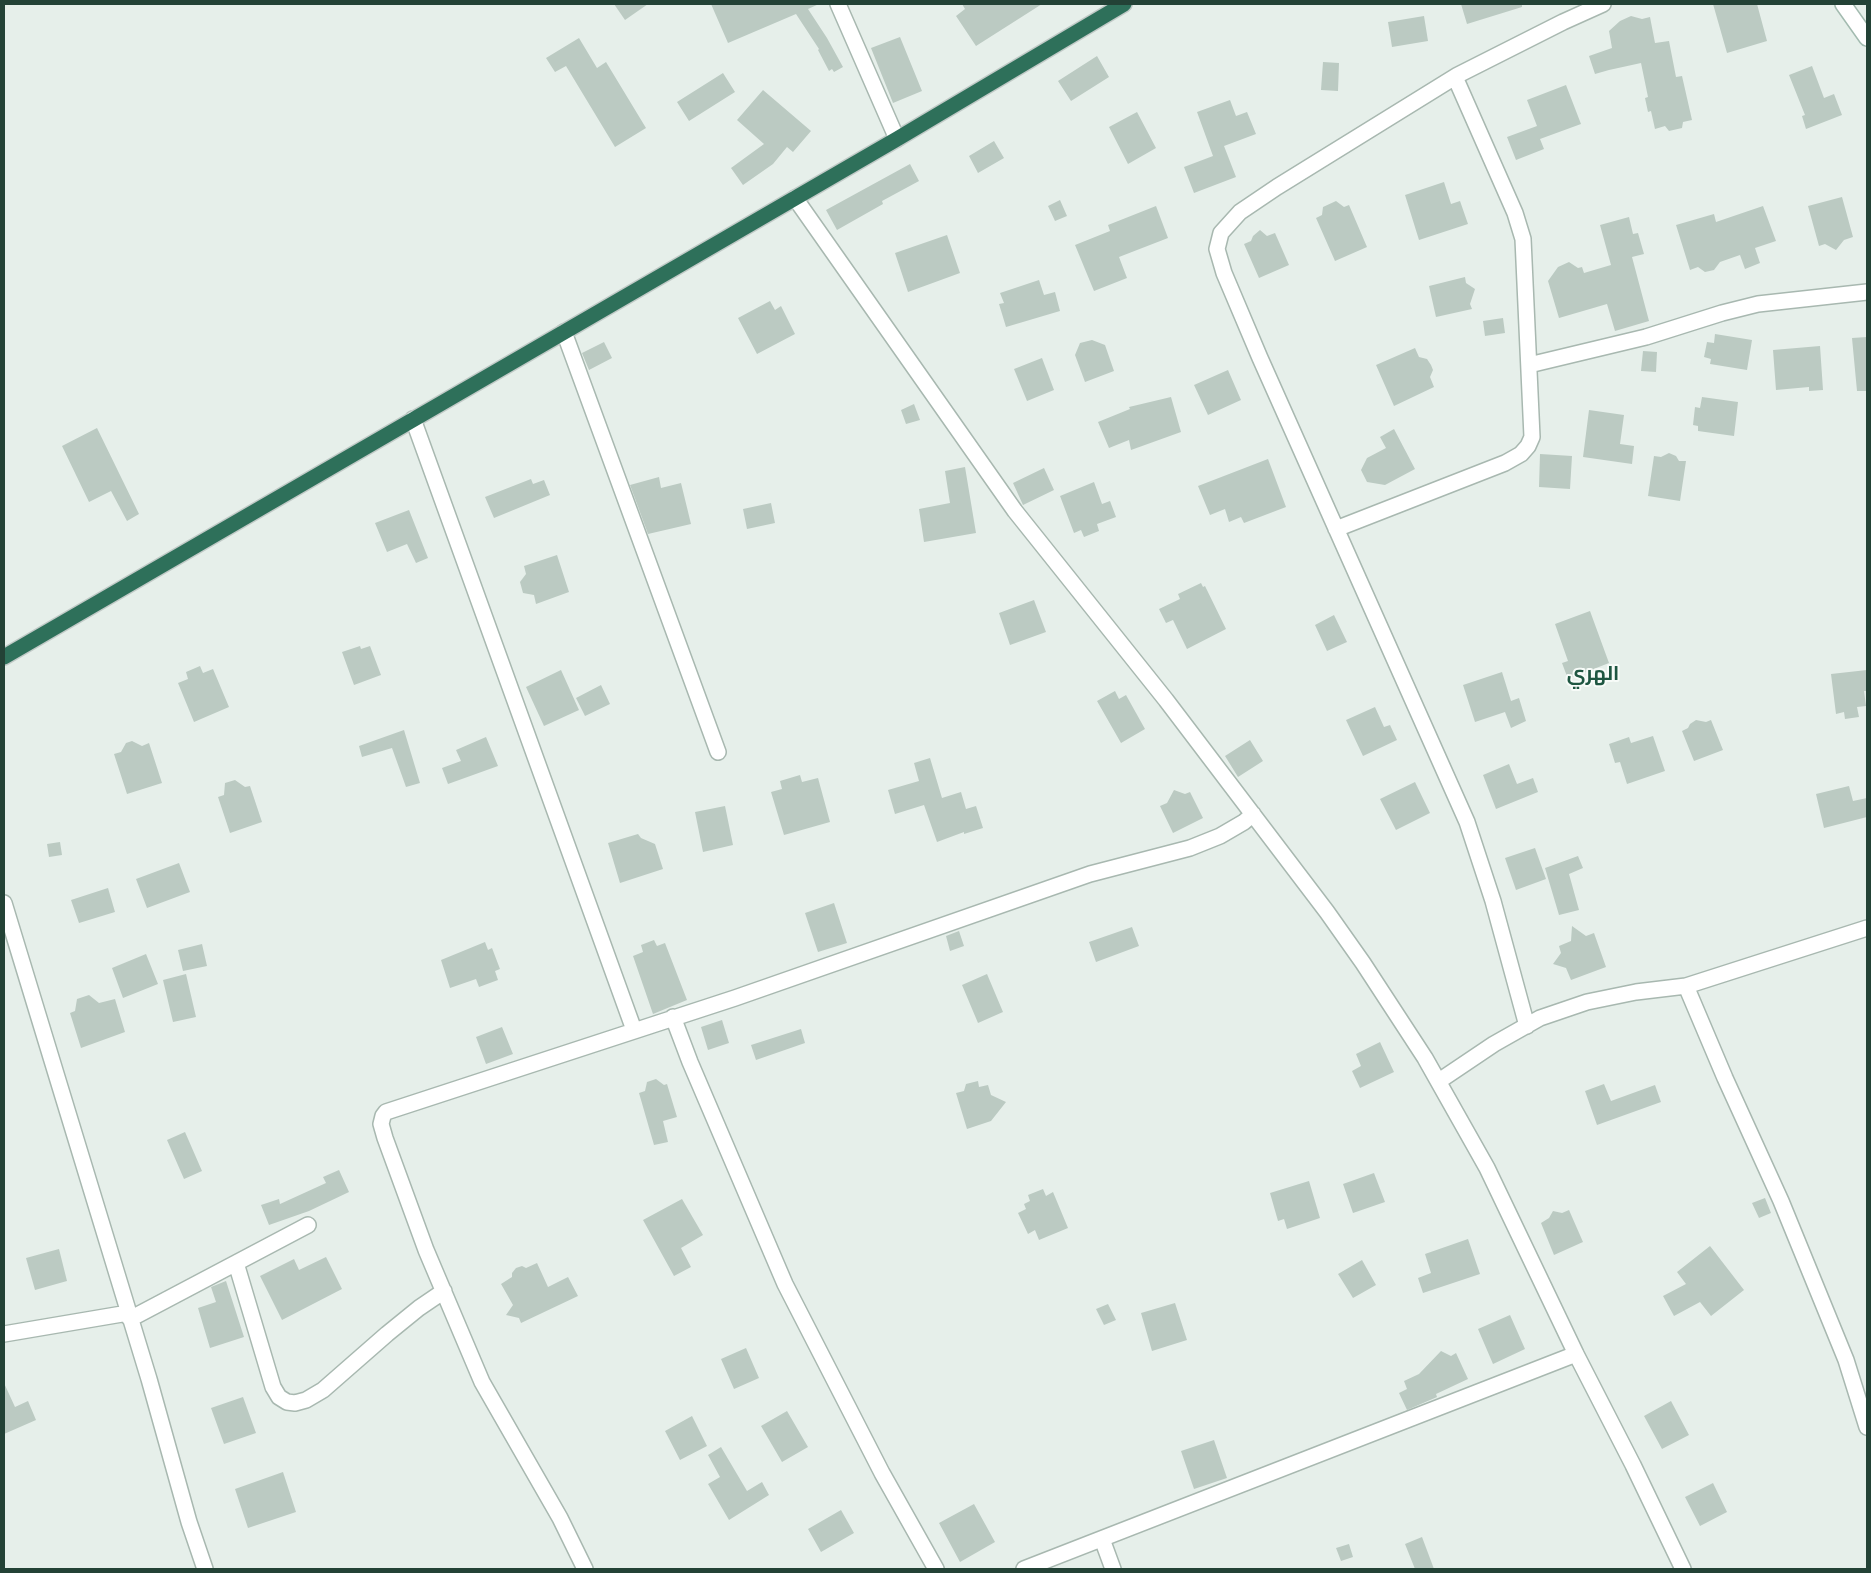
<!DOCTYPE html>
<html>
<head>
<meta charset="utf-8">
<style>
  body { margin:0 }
  #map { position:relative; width:1871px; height:1573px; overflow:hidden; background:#e6efea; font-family:"Noto Sans",sans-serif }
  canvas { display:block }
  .frame { position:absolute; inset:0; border:5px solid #234236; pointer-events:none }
</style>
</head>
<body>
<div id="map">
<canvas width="1871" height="1573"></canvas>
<div class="frame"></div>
</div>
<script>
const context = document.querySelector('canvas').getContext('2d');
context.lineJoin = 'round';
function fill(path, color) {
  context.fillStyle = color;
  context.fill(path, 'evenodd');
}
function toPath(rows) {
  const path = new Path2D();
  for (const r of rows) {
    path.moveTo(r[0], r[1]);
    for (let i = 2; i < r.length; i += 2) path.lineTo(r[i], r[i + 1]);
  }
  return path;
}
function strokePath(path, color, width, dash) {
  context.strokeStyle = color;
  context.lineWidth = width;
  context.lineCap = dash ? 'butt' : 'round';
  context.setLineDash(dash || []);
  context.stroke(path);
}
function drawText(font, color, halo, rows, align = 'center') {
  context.font = font + ' "Noto Sans",Cairo,sans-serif';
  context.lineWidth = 4;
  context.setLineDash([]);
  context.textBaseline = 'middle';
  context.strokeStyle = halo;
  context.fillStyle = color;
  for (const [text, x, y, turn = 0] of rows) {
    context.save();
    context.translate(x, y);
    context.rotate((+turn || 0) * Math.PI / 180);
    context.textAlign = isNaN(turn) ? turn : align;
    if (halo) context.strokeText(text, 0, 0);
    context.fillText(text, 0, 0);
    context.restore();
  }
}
fill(toPath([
  [614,4,648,4,625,20],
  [711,4,819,4,808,9,827,38,843,67,834,72,832,69,829,71,818,50,819,49,796,14,728,43],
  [962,4,1042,4,976,46,956,16,965,9],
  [1461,4,1522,4,1522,7,1467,24],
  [1713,4,1757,4,1767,41,1727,53],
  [1424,16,1428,41,1392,47,1388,22],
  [1631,16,1642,19,1650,17,1655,43,1669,41,1676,77,1682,76,1692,120,1683,122,1682,128,1669,131,1665,126,1655,129,1651,111,1648,112,1645,98,1648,97,1641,63,1609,70,1595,74,1589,56,1612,48,1609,31,1620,21],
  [900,37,922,91,893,103,871,48],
  [579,38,597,68,606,62,646,128,615,147,566,66,555,72,546,58],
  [1097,56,1109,77,1071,101,1058,81],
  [1323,62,1339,63,1338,91,1321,90],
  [1812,66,1824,98,1834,94,1842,115,1806,129,1802,116,1805,115,1789,75],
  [723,73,735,92,689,121,677,102],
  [1566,85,1581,124,1540,139,1544,149,1516,160,1507,137,1537,126,1527,100],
  [763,90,811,131,793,152,787,147,773,164,743,185,731,168,764,144,737,120],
  [1230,100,1236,116,1247,112,1256,134,1224,146,1236,177,1194,193,1184,167,1213,156,1197,112],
  [1137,112,1156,148,1128,164,1109,127],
  [994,141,1004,158,978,173,969,156],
  [910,164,919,181,882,201,883,204,837,230,826,210],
  [1444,182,1451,204,1460,201,1468,224,1419,240,1405,195],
  [1842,197,1853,237,1844,240,1836,250,1825,244,1819,246,1808,206],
  [1060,200,1067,216,1055,221,1048,206],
  [1336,201,1344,207,1349,205,1367,247,1335,261,1316,218,1322,215,1323,207],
  [1156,206,1168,238,1119,257,1127,278,1094,291,1075,245,1110,231,1108,225],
  [1763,206,1776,241,1755,248,1760,263,1745,269,1740,255,1720,262,1714,270,1705,272,1698,267,1690,270,1676,225,1714,214,1716,222],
  [1629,217,1633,234,1638,233,1644,254,1632,257,1649,321,1615,331,1607,304,1559,318,1548,281,1558,267,1569,262,1578,268,1582,267,1584,273,1611,265,1600,225],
  [1260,230,1267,236,1275,233,1289,265,1259,278,1244,244,1251,241,1253,236],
  [947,235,960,273,908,292,895,253],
  [1465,277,1466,283,1475,289,1470,304,1472,309,1436,317,1429,286],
  [1039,280,1044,295,1055,292,1060,311,1006,327,999,304,1004,303,1000,293],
  [770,301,775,310,781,306,795,334,757,354,738,318],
  [1503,318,1505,333,1485,336,1483,321],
  [1715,334,1752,340,1747,370,1710,364,1711,359,1704,357,1707,342,1714,343],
  [1867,337,1867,391,1857,391,1852,338],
  [1092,340,1105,345,1114,371,1085,382,1075,355,1080,343],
  [604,342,612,358,589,370,582,353],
  [1820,346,1823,390,1809,391,1809,387,1776,390,1773,350],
  [1415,348,1419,357,1427,359,1431,365,1433,370,1430,377,1434,387,1394,406,1376,365],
  [1643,351,1657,352,1656,372,1641,371],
  [1042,358,1054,390,1027,401,1014,369],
  [1228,370,1241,400,1208,415,1194,385],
  [1171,397,1181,432,1131,450,1129,440,1109,448,1098,422,1130,409,1129,407],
  [1702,397,1738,402,1734,436,1698,431,1698,426,1693,425,1695,407,1700,408],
  [914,404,920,420,906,424,901,410],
  [1589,410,1624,415,1620,444,1634,446,1632,464,1583,457],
  [97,428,139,514,127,521,111,491,89,502,62,446],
  [1394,429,1415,469,1385,485,1367,482,1361,470,1367,458,1386,448,1380,437],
  [1669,453,1676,456,1679,461,1686,461,1680,501,1648,496,1654,456,1661,457],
  [1540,454,1572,456,1570,489,1539,487],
  [1268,459,1286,507,1244,523,1241,517,1229,522,1225,509,1210,515,1198,486],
  [965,467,976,533,924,542,919,509,950,503,945,471],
  [1044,468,1054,490,1023,505,1013,483],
  [659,477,661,488,681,483,691,524,648,534,630,485],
  [531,479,533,484,544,480,550,495,494,518,485,497],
  [1094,482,1102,504,1110,501,1116,517,1097,524,1099,531,1084,537,1081,530,1074,533,1060,496],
  [771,503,775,523,747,529,743,509],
  [409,510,428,558,416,563,407,544,387,552,375,523],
  [557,555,569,592,536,604,534,595,523,593,520,582,526,574,524,566],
  [1201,583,1203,587,1205,586,1226,629,1187,649,1173,620,1166,623,1159,609,1180,599,1178,594],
  [1034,600,1046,632,1010,645,999,613],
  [1590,611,1609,663,1568,679,1562,663,1568,661,1555,624],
  [1334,615,1347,642,1327,651,1315,625],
  [360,646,361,649,370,646,381,675,354,685,342,652],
  [200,666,203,673,213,669,229,707,194,722,178,683,188,679,186,672],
  [561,670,579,710,544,726,526,687],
  [1867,670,1867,691,1864,691,1866,706,1857,707,1859,717,1845,719,1844,712,1836,714,1831,674],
  [1502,672,1511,701,1519,698,1526,721,1511,728,1505,712,1475,722,1463,685],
  [601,685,610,704,585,716,576,698],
  [1115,691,1119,699,1126,695,1145,729,1121,743,1097,701],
  [1375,707,1384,727,1390,725,1397,740,1363,756,1346,720],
  [1696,720,1706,722,1711,720,1723,750,1694,761,1682,731,1688,728,1690,724],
  [404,730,420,783,406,787,392,748,362,757,359,746],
  [1653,736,1665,771,1627,784,1620,762,1615,763,1609,744,1629,737,1631,743],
  [486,737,498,766,448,784,442,768,461,761,456,750],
  [1250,740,1263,761,1238,777,1225,756],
  [132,741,142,746,149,743,162,783,127,794,114,754,121,752,126,743],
  [930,758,942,798,961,792,966,809,976,806,983,828,964,834,964,832,937,842,924,805,895,814,888,790,919,781,914,763],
  [1509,764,1517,784,1533,778,1538,792,1496,809,1483,775],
  [800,775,802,782,818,778,830,822,784,835,771,792,782,789,780,781],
  [235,780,245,787,250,786,262,822,230,833,218,797,224,795,225,783],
  [1415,782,1430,813,1396,830,1380,799],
  [1849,786,1853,801,1867,798,1867,817,1824,828,1816,794],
  [1174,790,1185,794,1190,792,1203,818,1173,833,1160,806,1167,803],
  [725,806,733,845,703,852,695,812],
  [638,834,641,838,655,844,663,869,620,883,608,843],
  [60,842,62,855,49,857,47,844],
  [1535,848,1546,879,1516,890,1505,858],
  [1578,856,1583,868,1569,874,1579,910,1559,915,1545,868],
  [179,863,190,892,147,908,136,879],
  [108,888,115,912,79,923,71,900],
  [834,903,847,943,818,952,805,913],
  [1572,926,1586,936,1594,933,1606,967,1571,980,1566,968,1553,964,1561,953,1559,946,1571,941],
  [1132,927,1139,946,1096,962,1089,942],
  [959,931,964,946,950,951,946,936],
  [654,940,657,946,665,943,687,1000,653,1014,633,956,643,952,641,945],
  [485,942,488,950,492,948,500,969,495,971,498,980,479,987,476,979,450,988,441,960],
  [202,944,207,966,183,971,178,950],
  [146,954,158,984,123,998,112,968],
  [186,974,196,1017,173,1022,163,980],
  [987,974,1003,1012,978,1023,962,985],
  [89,995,99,1003,115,999,125,1032,81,1048,70,1013,75,1011,77,999],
  [722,1020,729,1043,708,1050,701,1027],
  [502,1027,513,1054,486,1064,476,1037],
  [801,1029,805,1043,756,1060,751,1045],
  [1380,1042,1394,1072,1360,1088,1352,1071,1361,1066,1356,1054],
  [656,1079,664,1085,667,1084,677,1117,663,1121,668,1142,654,1145,639,1093,645,1091,647,1082],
  [978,1081,979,1087,988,1085,991,1095,1006,1102,991,1121,967,1129,956,1093,964,1091,966,1084],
  [1604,1084,1611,1101,1655,1085,1661,1102,1597,1125,1585,1091],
  [185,1132,202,1171,184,1179,167,1140],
  [339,1170,349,1192,309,1211,269,1225,261,1205,279,1199,280,1204,326,1183,323,1177],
  [1374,1173,1385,1202,1353,1213,1343,1184],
  [1309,1181,1320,1218,1287,1229,1284,1219,1278,1221,1270,1193],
  [1043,1189,1046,1196,1053,1192,1068,1228,1039,1240,1035,1230,1028,1234,1018,1213,1026,1209,1024,1204,1030,1201,1028,1195],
  [1765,1198,1771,1213,1759,1218,1752,1203],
  [682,1199,703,1235,681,1248,691,1267,674,1276,643,1220],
  [1569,1210,1583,1242,1554,1255,1541,1223,1549,1218,1553,1211,1562,1213],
  [1468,1239,1480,1274,1423,1293,1418,1278,1431,1273,1425,1254],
  [1710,1246,1744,1290,1711,1316,1700,1302,1674,1316,1663,1296,1686,1284,1677,1272],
  [59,1249,67,1281,35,1290,26,1258],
  [326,1257,342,1289,282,1320,260,1276,294,1259,299,1270],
  [1362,1260,1376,1285,1353,1298,1338,1274],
  [537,1263,548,1287,568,1277,578,1296,521,1323,519,1318,506,1315,513,1305,501,1284,512,1277,512,1273,516,1268,522,1266,526,1268],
  [226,1281,244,1337,210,1348,198,1308,216,1302,211,1287],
  [1175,1303,1187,1340,1152,1351,1141,1313],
  [1108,1304,1116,1320,1104,1325,1096,1309],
  [1510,1315,1525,1349,1493,1364,1478,1329],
  [746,1348,759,1378,734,1389,721,1359],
  [1441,1351,1451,1356,1456,1353,1468,1379,1436,1394,1437,1397,1407,1410,1399,1393,1407,1389,1404,1381,1419,1374],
  [4,1383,15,1407,28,1401,36,1420,4,1434],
  [243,1397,256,1433,224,1444,211,1408],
  [1671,1401,1689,1435,1662,1449,1644,1416],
  [787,1411,808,1447,782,1462,761,1426],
  [692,1416,707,1446,680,1460,665,1431],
  [1214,1440,1227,1478,1194,1489,1181,1451],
  [721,1447,747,1491,762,1482,769,1495,729,1520,708,1484,720,1477,708,1455],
  [283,1472,296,1512,248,1528,235,1489],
  [1713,1483,1727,1512,1700,1526,1685,1497],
  [974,1504,995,1542,960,1562,939,1523],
  [841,1510,854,1533,821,1552,808,1529],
  [1422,1537,1434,1569,1415,1569,1405,1544],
  [1349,1544,1353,1557,1341,1561,1336,1548]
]), '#bbcac2');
const street = toPath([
  [838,4,897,139],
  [795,198,1015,511,1166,700,1327,912,1363,963,1425,1058,1487,1168,1576,1354,1633,1465,1683,1569],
  [564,332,718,752],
  [1529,365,1646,337,1722,313,1758,304,1867,292],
  [413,419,634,1030],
  [1336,529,1505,463,1521,454,1528,446,1532,437,1523,239,1515,213,1455,77],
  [4,903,149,1379,189,1522,205,1569],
  [1686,986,1725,1078,1781,1201,1846,1360,1867,1427],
  [673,1017,690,1062,785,1284,882,1473,936,1569],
  [1527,1026,1493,901,1467,822,1260,358,1224,273,1217,249,1221,233,1240,212,1277,187,1458,75,1563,22,1603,4],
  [1439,1081,1494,1044,1540,1018,1587,1002,1636,992,1686,986,1867,928],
  [236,1263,273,1387,279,1397,287,1402,295,1403,306,1400,323,1390,387,1334,419,1308,444,1291],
  [130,1319,308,1225],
  [4,1334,128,1313],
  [1102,1539,1113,1569],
  [585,1569,560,1518,482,1382,426,1250,385,1138,381,1124,383,1116,386,1112,735,998,1090,874,1190,848,1220,836,1244,822,1253,814],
  [1024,1569,1576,1354]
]);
const secondary = toPath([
  [1843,4,1867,38]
]);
const highway = toPath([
  [4,657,897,139,1124,4]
]);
strokePath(street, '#a8b8b0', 18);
strokePath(secondary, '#a3bbb0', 18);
strokePath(highway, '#c1cac7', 18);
strokePath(street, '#fff', 15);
strokePath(secondary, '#fff', 15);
strokePath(highway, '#2e705a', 15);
drawText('bold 20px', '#1e5641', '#f7fbf8', [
  ["الهري",1593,674]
]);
</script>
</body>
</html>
